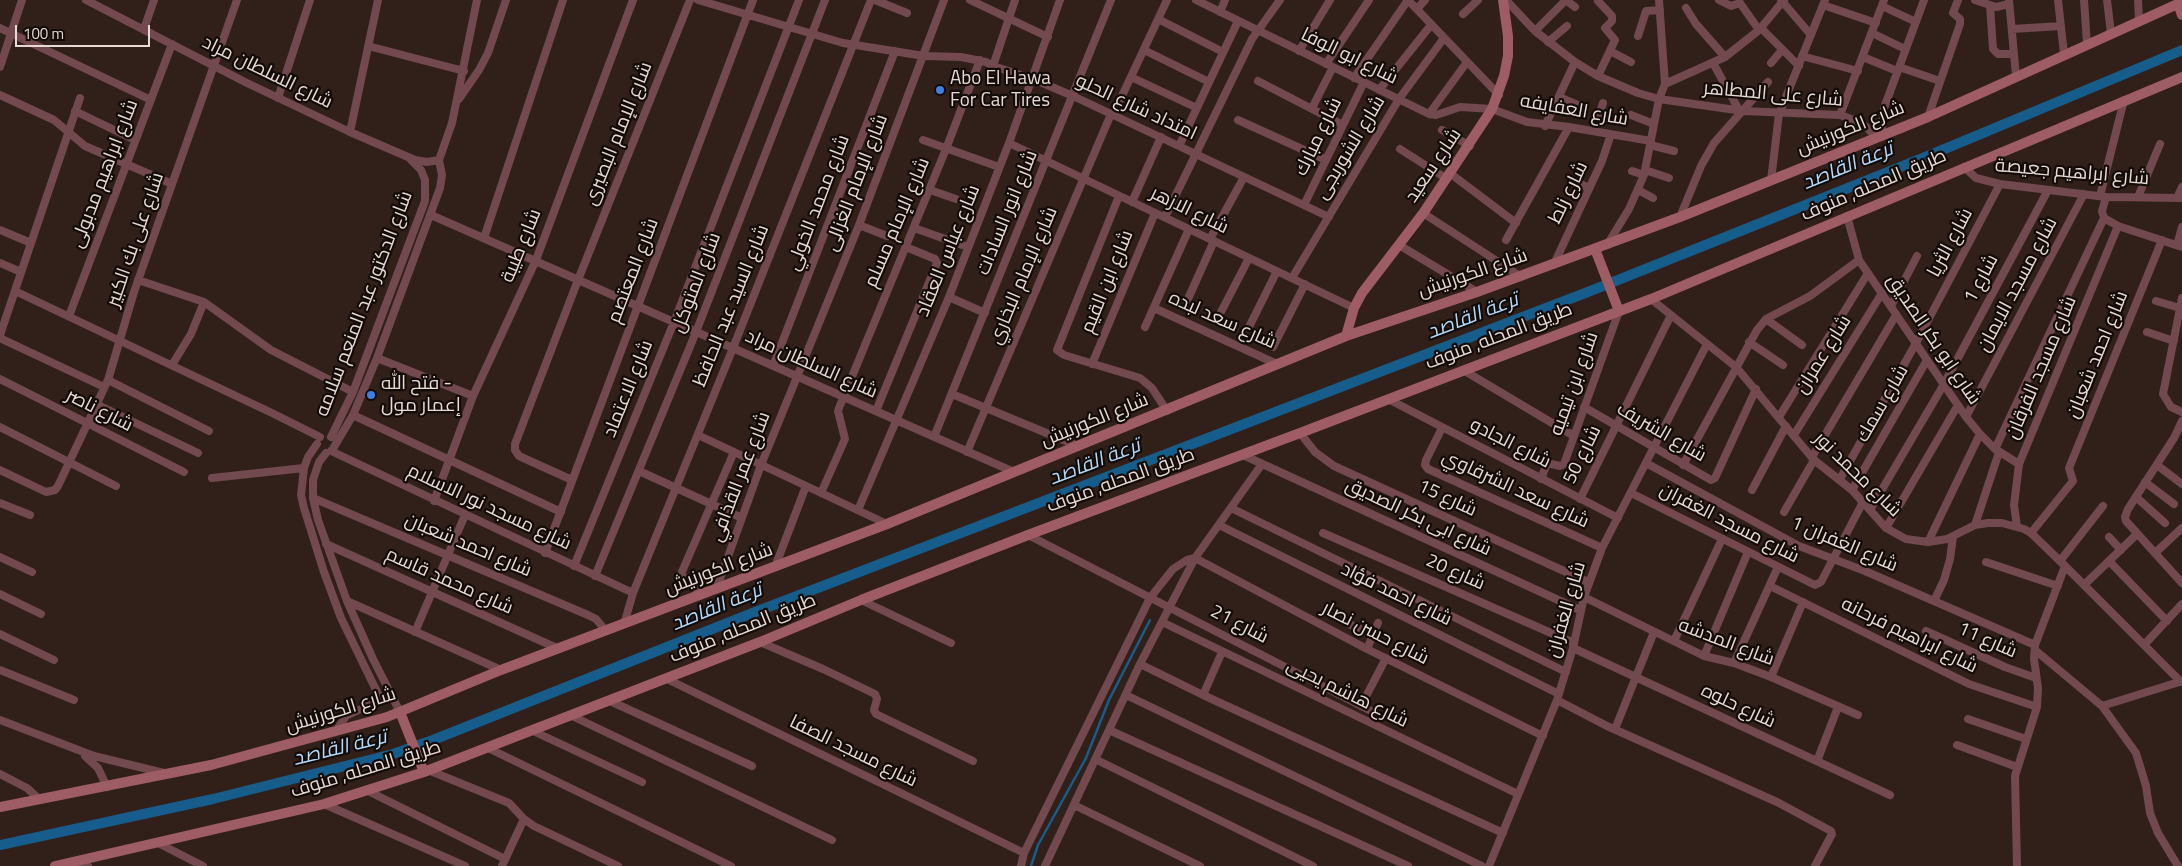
<!DOCTYPE html>
<html>
<head>
<meta charset="utf-8">
<style>
  body { margin:0 }
  #map { position:relative; width:2182px; height:866px; overflow:hidden; background:#311f19; font-family:"Titillium Web",sans-serif }
  canvas { display:block }
  .scale { position:absolute; left:15px; top:25px; width:135px; height:22px; box-sizing:border-box; border:2px solid #e7dad6; border-top:0; padding-left:6px; font-size:15px; line-height:18px; white-space:nowrap; color:#e7dad6; -webkit-text-stroke:4px #130b08; paint-order:stroke }
</style>
</head>
<body>
<div id="map">
<canvas width="2182" height="866"></canvas>
<div class="scale">100 m</div>
</div>
<script>
const context = document.querySelector('canvas').getContext('2d');
context.lineJoin = 'round';
function toPath(rows) {
  const path = new Path2D();
  for (const r of rows) {
    path.moveTo(r[0], r[1]);
    for (let i = 2; i < r.length; i += 2) path.lineTo(r[i], r[i + 1]);
  }
  return path;
}
function strokePath(path, color, width, dash) {
  context.strokeStyle = color;
  context.lineWidth = width;
  context.lineCap = dash ? 'butt' : 'round';
  context.setLineDash(dash || []);
  context.stroke(path);
}
function drawText(font, color, halo, rows, align = 'center') {
  context.font = font + ' "Titillium Web",Cairo,sans-serif';
  context.lineWidth = 4.5;
  context.setLineDash([]);
  context.textBaseline = 'middle';
  context.strokeStyle = halo;
  context.fillStyle = color;
  for (const [text, x, y, turn = 0] of rows) {
    context.save();
    context.translate(x, y);
    context.rotate((+turn || 0) * Math.PI / 180);
    context.textAlign = isNaN(turn) ? turn : align;
    if (halo) context.strokeText(text, 0, 0);
    context.fillText(text, 0, 0);
    context.restore();
  }
}
strokePath(toPath([
  [1031,866,1038,845,1086,758,1109,700,1150,620]
]), '#175d8c', 2.5);
strokePath(toPath([
  [0,845,213,799,393,754,433,740,750,614,1593,290,1923,158,2182,50]
]), '#175d8c', 10);
strokePath(toPath([
  [86,0,247,83,350,132,415,160,427,162,439,160],
  [698,0,843,43,924,56,961,57,986,62,993,66,1033,79,1073,96,1329,217],
  [875,0,907,13],
  [970,0,1048,37],
  [1196,0,1429,114,1436,115,1460,107,1492,109,1527,122,1569,127,1651,141],
  [1408,0,1499,95],
  [1506,0,1535,31,1575,62,1598,76,1638,93,1659,99,1743,111,1840,115,1854,120,1866,127,1877,138],
  [1566,0,1575,7],
  [1719,0,1731,6,1740,3,1759,30],
  [1781,0,1811,35],
  [1975,0,1996,7,2009,4],
  [2009,0,2016,76],
  [2058,0,2064,54],
  [2084,0,2087,44],
  [2107,0,2111,33],
  [2138,0,2139,21],
  [1823,5,1876,23],
  [1990,5,1993,49,1998,54,2014,54],
  [1882,6,1916,22],
  [1686,8,1696,24,1725,57],
  [1417,9,1425,0],
  [1220,12,1225,0],
  [1463,14,1478,0],
  [1158,19,1223,52],
  [0,28,151,100],
  [1761,28,1799,66],
  [144,29,154,0],
  [2012,29,2061,26],
  [1535,31,1566,0],
  [1872,33,1905,49],
  [1638,36,1646,11,1660,10],
  [1548,42,1567,26],
  [368,46,464,71],
  [1144,50,1209,82],
  [1299,51,1330,0],
  [1610,51,1631,62],
  [1802,56,1858,71],
  [1863,57,1897,71],
  [1713,63,1739,110],
  [1771,63,1782,50],
  [1326,64,1369,0],
  [993,66,1015,0],
  [0,67,22,0],
  [1899,67,1940,81],
  [1598,76,1615,40,1605,28,1612,21,1612,16,1598,1],
  [1131,77,1197,108],
  [1354,78,1408,0],
  [1258,81,1343,125],
  [1665,84,1725,57,1759,30,1784,0],
  [1379,90,1431,25],
  [0,95,54,120,85,146,172,184],
  [1559,97,1580,106],
  [278,98,310,0],
  [459,99,479,70,488,53,506,0],
  [1312,108,1333,67],
  [75,111,135,140],
  [1429,114,1467,62],
  [1113,115,1167,0],
  [1631,115,1654,124],
  [1840,115,1884,0],
  [1928,117,1960,24,1960,19,1953,13,1958,0],
  [1238,120,1326,160],
  [1545,126,1575,62],
  [1442,130,1470,146],
  [1594,131,1603,103],
  [350,132,378,0],
  [1881,137,1884,108,1924,0],
  [923,140,999,167],
  [1009,143,1354,308],
  [1650,145,1674,151],
  [1179,146,1238,21],
  [1400,149,1447,179],
  [1964,167,1976,178,2000,184,2106,197,2182,198],
  [1645,170,1669,178],
  [1632,171,1644,175],
  [1451,174,1516,223],
  [1771,180,1779,114,1825,0],
  [1578,183,1589,188],
  [930,190,956,199],
  [1638,190,1653,198],
  [1119,196,1057,350,1064,355,1140,378,1152,388,1167,411],
  [2100,196,2124,100],
  [2106,197,2102,211,2104,218,2118,226,2182,247],
  [2138,197,2160,144],
  [2177,198,2182,187],
  [1132,202,1161,137],
  [1304,205,1364,82],
  [1423,213,1520,276],
  [431,215,1014,472],
  [1847,216,1859,260,1966,417,1980,434,1995,449,2019,464],
  [1165,217,1252,39,1280,0],
  [1680,217,1701,166,1714,143,1768,82],
  [859,225,887,236],
  [914,228,968,247],
  [0,230,31,243],
  [484,238,563,0],
  [1210,239,1244,177],
  [1506,240,1569,127],
  [1399,245,1477,292],
  [1607,245,1629,209,1644,175,1659,99,1665,84,1659,0],
  [2177,245,2182,227],
  [0,263,21,272],
  [1554,264,1602,161,1611,134],
  [1292,278,1399,99,1444,38],
  [138,280,204,302,271,350,353,392],
  [15,291,274,414,320,437],
  [949,297,985,313],
  [2182,298,2163,394,2171,407,2182,412],
  [1651,299,1736,367,1814,460,1852,490,1886,528,1906,539,1928,542,1947,539,1975,525,1988,523,2002,523,2024,529,2031,533,2060,561,2181,682],
  [1187,301,1214,241],
  [2156,301,2180,308],
  [1891,306,1917,256],
  [1154,308,1277,364],
  [1221,312,1249,258],
  [69,316,172,44],
  [1766,319,1802,345],
  [1145,327,1189,229],
  [1249,327,1277,271],
  [2147,332,2174,341],
  [0,335,80,98],
  [0,338,104,387],
  [1749,342,1783,365],
  [1273,347,1305,284],
  [377,358,473,396],
  [1092,364,1155,213],
  [172,365,191,334,204,302],
  [773,366,895,51],
  [1463,370,1574,436],
  [0,379,184,472],
  [108,380,209,431],
  [952,394,1078,446],
  [1388,399,1618,518],
  [96,404,198,453],
  [1584,407,1711,480,1715,478,1756,389],
  [876,411,937,263,935,259,906,247],
  [353,415,561,512],
  [1779,417,1868,273],
  [1966,417,2084,194],
  [2182,421,2174,438,2128,509,2125,517,2126,521,2182,583],
  [0,427,116,486],
  [1442,428,1426,460,1425,465,1428,469,1602,548],
  [1300,433,1315,452,1334,466,1588,582],
  [698,435,887,524],
  [1794,435,1882,293],
  [331,437,353,392,425,201,425,180,421,170,411,160],
  [934,437,1111,0],
  [317,444,308,457,304,468,301,495,304,508,324,572,341,618,379,696,376,702,346,716,336,731],
  [334,447,353,415,377,358,440,188,442,175,439,160,452,123,477,0],
  [1995,449,2104,218],
  [331,451,633,593],
  [967,452,1111,114],
  [326,453,319,462,313,480,313,498,318,520,347,601,373,659,400,712],
  [1243,455,1580,610],
  [1812,457,1896,315],
  [1646,463,1799,546,1865,571,2035,645],
  [1683,465,1757,330,1766,319,1810,296,1859,260],
  [2157,465,2182,484],
  [0,470,46,492,55,490,58,486,108,380,134,292,237,0],
  [639,471,742,518],
  [212,478,304,468],
  [1541,479,1547,463,1560,466,1564,464,1619,311],
  [1840,479,1916,343,2000,184],
  [572,480,519,456,515,450,515,444,578,280,690,0],
  [2145,482,2174,504],
  [1752,490,1786,426],
  [1852,490,1927,360],
  [821,493,845,439,838,411,839,408,946,149,980,60],
  [1631,493,1815,585,1821,582,1863,502],
  [2136,497,2165,523],
  [313,498,588,615,596,619,606,631],
  [1580,499,1671,315],
  [434,501,473,396,536,260,633,0],
  [0,503,30,515],
  [1231,508,1566,672],
  [858,510,949,297,1009,143,1060,0],
  [1870,510,1944,384,2048,190],
  [1784,512,1814,460],
  [1219,525,1559,694],
  [1975,525,1999,452],
  [2017,526,2014,505,2019,464,2118,226],
  [1886,528,1958,405],
  [1323,533,1574,643],
  [2031,533,2073,481,2069,468,2162,240],
  [1028,535,1373,712],
  [2109,537,2121,550],
  [1928,542,1980,434],
  [326,544,559,649],
  [545,553,753,0],
  [2155,553,2182,528],
  [0,557,32,572],
  [1195,558,1367,649,1543,736],
  [2060,561,2103,506],
  [2109,561,2167,621],
  [1986,562,2058,586],
  [574,566,674,322,799,0],
  [775,567,806,486],
  [595,576,696,332,825,0],
  [2084,585,2137,534],
  [1770,586,1969,684,2037,707],
  [716,590,761,465,859,225,944,0],
  [0,594,41,614],
  [702,595,681,574,734,452],
  [1584,597,1704,656,1734,663,1771,677,1858,715],
  [861,600,951,643],
  [347,601,501,670],
  [1934,601,1944,580,1950,559,1953,537],
  [1162,622,1518,794],
  [624,624,633,593,733,348,871,0],
  [1349,624,1373,635],
  [1926,631,2005,667,2036,678],
  [415,632,465,515],
  [0,634,54,660],
  [1674,641,1722,539],
  [760,642,823,669,875,694,877,699,874,710,876,714,973,761],
  [2144,645,2182,604],
  [1573,648,1890,795],
  [1367,649,1378,623],
  [2035,650,2102,706,2136,753,2146,786,2150,813,2158,833,2178,866],
  [1704,656,1748,552],
  [1734,663,1778,567],
  [1140,664,1203,695,1503,833],
  [0,670,74,700],
  [1771,677,1803,602],
  [667,679,1024,853],
  [1126,695,1482,866],
  [1203,695,1222,652],
  [1557,700,1607,726,1777,802,1831,831,1832,834,1815,866],
  [610,701,752,766],
  [1361,706,1386,658],
  [2102,706,2182,681],
  [572,716,832,840],
  [1968,719,2026,739],
  [0,720,94,756,164,773],
  [1615,729,1654,632],
  [1109,730,1408,866],
  [533,731,642,782],
  [1957,745,2017,767],
  [488,748,731,866],
  [85,756,98,768,107,787],
  [1097,760,1313,866],
  [1817,761,1838,707],
  [428,770,509,803,524,819,534,826,618,866],
  [0,774,27,788,39,799],
  [368,791,505,859],
  [324,804,465,866],
  [1074,805,1200,866],
  [158,843,203,866],
  [78,861,88,866],
  [502,866,524,819],
  [1021,866,1024,853,1150,598,1173,569,1187,560,1195,558],
  [1045,866,1140,664,1195,558,1262,464],
  [1489,866,1557,700,1573,648,1584,597,1602,548,1707,344],
  [2017,866,2015,776,2037,707,2038,688,2034,659,2035,645,2065,566]
]), '#72494e', 8);
strokePath(toPath([
  [2178,4,2182,15],
  [1595,249,1619,311],
  [1346,336,1354,308,1362,293,1424,212,1492,109,1504,76,1508,56,1508,36,1503,0],
  [400,712,424,772],
  [0,807,211,765,387,717,501,670,887,524,1346,336,1477,292,1680,217,1928,117,2182,2],
  [55,866,324,804,424,772,760,642,861,600,1028,535,1300,433,1651,299,2182,77]
]), '#9e5c64', 10);
for (const [x, y, r, color] of [
  [940,90,5,"#3f7fe0"],
  [371,395,5,"#3f7fe0"]
]) {
  const dot = new Path2D();
  dot.arc(x, y, r, 0, 2 * Math.PI);
  context.fillStyle = color;
  context.fill(dot);
  strokePath(dot, '#130b08', 2);
}
drawText('19px', '#e7dad6', '#130b08', [
  ["شارع ابو الوفا",1349,57,26],
  ["شارع السلطان مراد",267,73,26],
  ["شارع على المطاهر",1773,95,5],
  ["امتداد شارع الحلو",1136,108,25],
  ["شارع العفايفه",1574,111,10],
  ["شارع الكورنيش",1851,129,-22],
  ["شارع الإمام البصيرى",619,134,-68],
  ["شارع مبارك",1319,137,-64],
  ["شارع الشوربجى",1351,148,-59],
  ["شارع سعيد",1434,166,-56],
  ["شارع ابراهيم جعيصة",2072,173,5],
  ["شارع ابراهيم مدبولى",105,174,-69],
  ["شارع الإمام الغزالى",857,183,-69],
  ["طريق المحله, منوف",1874,186,-23],
  ["شارع زلط",1569,193,-64],
  ["شارع محمد الخولي",819,203,-69],
  ["شارع الازهر",1189,211,26],
  ["شارع انور السادات",1008,213,-68],
  ["شارع الإمام مسلم",898,223,-67],
  ["شارع على بك الكبير",136,240,-71],
  ["شارع الثريا",1951,243,-62],
  ["شارع طيبة",522,246,-68],
  ["شارع عباس العقاد",949,251,-68],
  ["شارع المعتصم",634,271,-69],
  ["شارع الكورنيش",1473,274,-19],
  ["شارع الإمام البخاري",1024,276,-67],
  ["شارع 1",1982,279,-62],
  ["شارع ابن القيم",1108,282,-68],
  ["شارع المتوكل",697,283,-69],
  ["شارع مسجد الايمان",2018,285,-62],
  ["شارع الدكتور عبد المنعم سلامه",365,304,-69],
  ["شارع السيد عبد الحافظ",732,306,-68],
  ["شارع سعد لبده",1222,321,24],
  ["طريق المحله, منوف",1499,337,-21],
  ["شارع ابو بكر الصديق",1933,340,56],
  ["شارع عمران",1824,355,-58],
  ["شارع احمد شعبان",2098,355,-68],
  ["شارع السلطان مراد",811,365,24],
  ["شارع مسجد الفرقان",2042,368,-67],
  ["شارع ابن تيميه",1575,384,-70],
  ["شارع الاعتماد",629,389,-68],
  ["شارع سمك",1883,404,-60],
  ["شارع ناصر",99,411,27],
  ["شارع الكورنيش",1095,421,-22],
  ["شارع الشريف",1661,433,30],
  ["شارع الجادو",1510,444,27],
  ["شارع 50",1583,455,-64],
  ["شارع محمد نور",1857,475,44],
  ["شارع عمر القذافي",741,477,-69],
  ["طريق المحله, منوف",1121,481,-20],
  ["شارع سعد الشرقاوي",1515,490,25],
  ["شارع 15",1447,499,25],
  ["شارع مسجد نور الاسلام",489,508,25],
  ["شارع ابى بكر الصديق",1418,518,25],
  ["شارع مسجد الغفران",1729,524,27],
  ["شارع الغفران 1",1844,545,23],
  ["شارع احمد شعبان",468,546,23],
  ["شارع الكورنيش",719,570,-21],
  ["شارع 20",1455,573,24],
  ["شارع محمد قاسم",449,582,24],
  ["شارع احمد فؤاد",1396,595,26],
  ["شارع الغفران",1567,610,-74],
  ["شارع 21",1239,625,27],
  ["طريق المحله, منوف",743,629,-22],
  ["شارع حسن نصار",1375,634,27],
  ["شارع ابراهيم فرحانه",1909,636,26],
  ["شارع 11",1987,641,24],
  ["شارع المدشه",1726,643,21],
  ["شارع هاشم يحيى",1347,694,26],
  ["شارع حلوه",1738,707,25],
  ["شارع الكورنيش",341,711,-17],
  ["شارع مسجد الصفا",853,752,26],
  ["طريق المحله, منوف",366,770,-17]
]);
drawText('19px', '#e7dad6', '#130b08', [
  ["Abo El Hawa",950,79],
  ["For Car Tires",950,101],
  ["فتح الله -",381,384],
  ["إعمار مول",381,406]
], 'left');
drawText('italic 20px', '#b2dafc', '#130b08', [
  ["ترعة القاصد",1848,167,-22],
  ["ترعة القاصد",1473,317,-21],
  ["ترعة القاصد",1095,463,-21],
  ["ترعة القاصد",717,608,-22],
  ["ترعة القاصد",340,749,-14]
]);
</script>
</body>
</html>
